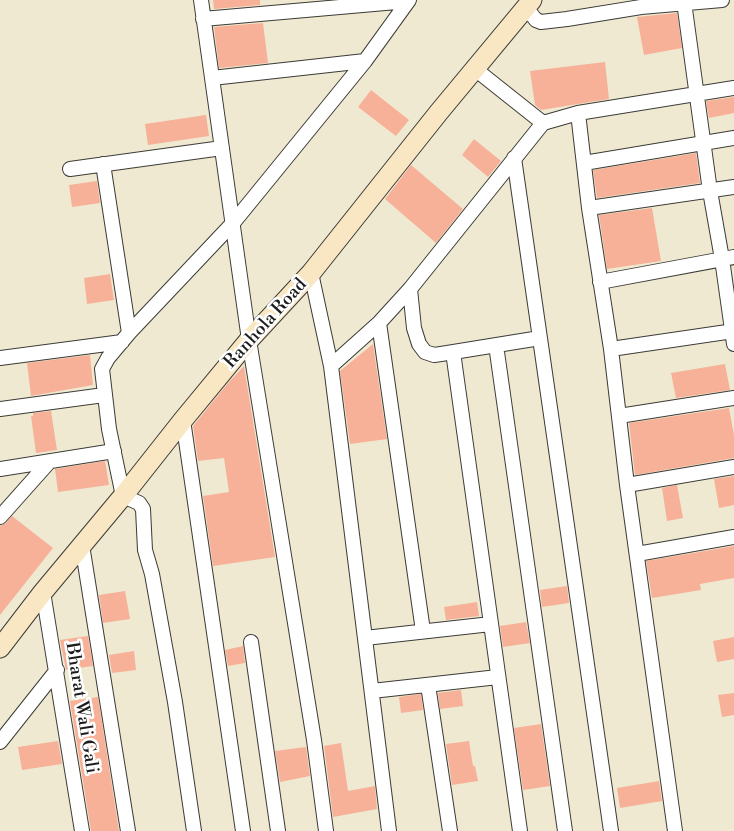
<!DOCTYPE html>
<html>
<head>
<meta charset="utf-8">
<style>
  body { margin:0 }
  canvas { display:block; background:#eee9d0 }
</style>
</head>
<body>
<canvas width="734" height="831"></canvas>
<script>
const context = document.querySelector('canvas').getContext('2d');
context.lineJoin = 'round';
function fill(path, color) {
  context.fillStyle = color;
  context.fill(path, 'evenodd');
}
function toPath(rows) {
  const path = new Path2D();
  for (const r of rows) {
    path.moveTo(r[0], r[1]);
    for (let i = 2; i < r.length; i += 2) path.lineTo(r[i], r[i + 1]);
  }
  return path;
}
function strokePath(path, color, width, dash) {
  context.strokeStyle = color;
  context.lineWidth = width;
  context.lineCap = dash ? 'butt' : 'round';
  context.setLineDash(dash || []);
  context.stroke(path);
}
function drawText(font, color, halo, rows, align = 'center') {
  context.font = font + ' "Libre Bodoni",serif';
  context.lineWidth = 5;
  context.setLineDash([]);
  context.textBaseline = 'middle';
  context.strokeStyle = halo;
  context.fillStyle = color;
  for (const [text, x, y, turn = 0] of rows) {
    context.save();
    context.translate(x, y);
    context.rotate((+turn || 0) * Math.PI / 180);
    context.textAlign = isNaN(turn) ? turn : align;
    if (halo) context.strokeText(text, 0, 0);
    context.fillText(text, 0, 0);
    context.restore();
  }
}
fill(toPath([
  [213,0,260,0,260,5,214,9],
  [677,13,682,48,644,55,637,17],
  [263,23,268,63,219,68,214,27],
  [605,62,609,99,541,110,535,105,530,71],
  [371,90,409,120,396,136,358,107],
  [734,97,734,113,709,118,706,101],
  [206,115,209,136,148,145,145,124],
  [474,139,501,161,488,177,462,155],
  [696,153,700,183,597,198,593,170],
  [411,165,463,209,436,243,385,199],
  [97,181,100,203,72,207,69,185],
  [652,208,661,261,607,269,599,215],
  [110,274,114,300,87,304,84,278],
  [373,344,387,439,350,444,340,371],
  [90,355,93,385,31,396,27,363],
  [725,364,730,390,676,398,671,373],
  [244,366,275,557,213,566,203,496,229,492,224,458,198,461,193,426,228,383],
  [729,408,734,435,734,458,635,475,629,423],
  [51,411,57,450,36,453,31,416,33,416,33,413],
  [105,461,109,485,58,492,55,469],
  [734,476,734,505,719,508,714,479],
  [677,485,683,518,667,521,662,488],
  [12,516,53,548,0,615,0,526,6,523],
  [734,546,734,578,700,584,701,590,652,598,646,561],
  [567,586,569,603,542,607,540,590],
  [125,591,130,619,103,623,99,595],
  [477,602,479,616,446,620,444,607],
  [526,622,530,643,503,647,500,626],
  [88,636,93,666,66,670,60,640],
  [734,637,734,659,717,662,713,641],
  [243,646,245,663,228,666,225,650],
  [134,651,136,670,112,673,109,655],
  [461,690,463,706,440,709,438,693],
  [734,693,734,715,722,717,718,695],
  [421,694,423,710,401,713,399,697],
  [98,697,119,831,91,831,70,701],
  [541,724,550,786,523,790,514,728],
  [58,741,62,764,22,770,18,747],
  [469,741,473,766,475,766,478,781,452,785,446,744],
  [341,743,348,791,375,786,377,809,333,817,324,746],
  [306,747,310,776,280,782,275,751],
  [659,781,662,801,620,808,617,788]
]), '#f7b199');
const street = toPath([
  [201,0,249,340,314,740,326,831],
  [684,2,710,191,722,259,734,344],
  [527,9,536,20,541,22,567,19,641,7,722,0],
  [203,19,408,1],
  [475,69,543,123,578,113,734,88],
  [212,78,365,61],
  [578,113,589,208,611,349,627,485,675,831],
  [514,158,611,831],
  [584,163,734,138],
  [103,164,129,333],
  [70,169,222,148],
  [589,208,734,187],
  [311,273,331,366,389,831],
  [600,282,734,257],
  [410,289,414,328,419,344,425,352,434,355,441,354,540,338],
  [379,323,423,631],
  [496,345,565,831],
  [611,349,734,331],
  [453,352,520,831],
  [0,358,122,342],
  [331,366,379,323,410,289,543,123],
  [0,409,104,395],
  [619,416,734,398],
  [183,420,243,831],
  [0,469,114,451],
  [627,485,734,467],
  [0,517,49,462],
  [82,545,128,831],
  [637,554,734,537],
  [43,592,82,831],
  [365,638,491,624],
  [251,642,278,831],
  [428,685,450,831],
  [372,691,498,677],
  [0,742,57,670],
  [194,831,175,702,152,574,145,550,143,509,139,503,123,496,109,429,102,369,108,358,129,333,233,223,365,61,409,0]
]);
const secondary = toPath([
  [0,648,43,592,123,496,183,420,249,340,311,273,439,112,532,0]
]);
strokePath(street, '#3c3b37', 16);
strokePath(secondary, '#3c3b37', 21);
strokePath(street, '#fff', 14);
strokePath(secondary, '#f9e7c3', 19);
drawText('18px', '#1c1c1c', '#fff', [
  ["Ranhola Road",266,324,-48],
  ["Bharat Wali Gali",81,708,81]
]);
</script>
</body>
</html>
